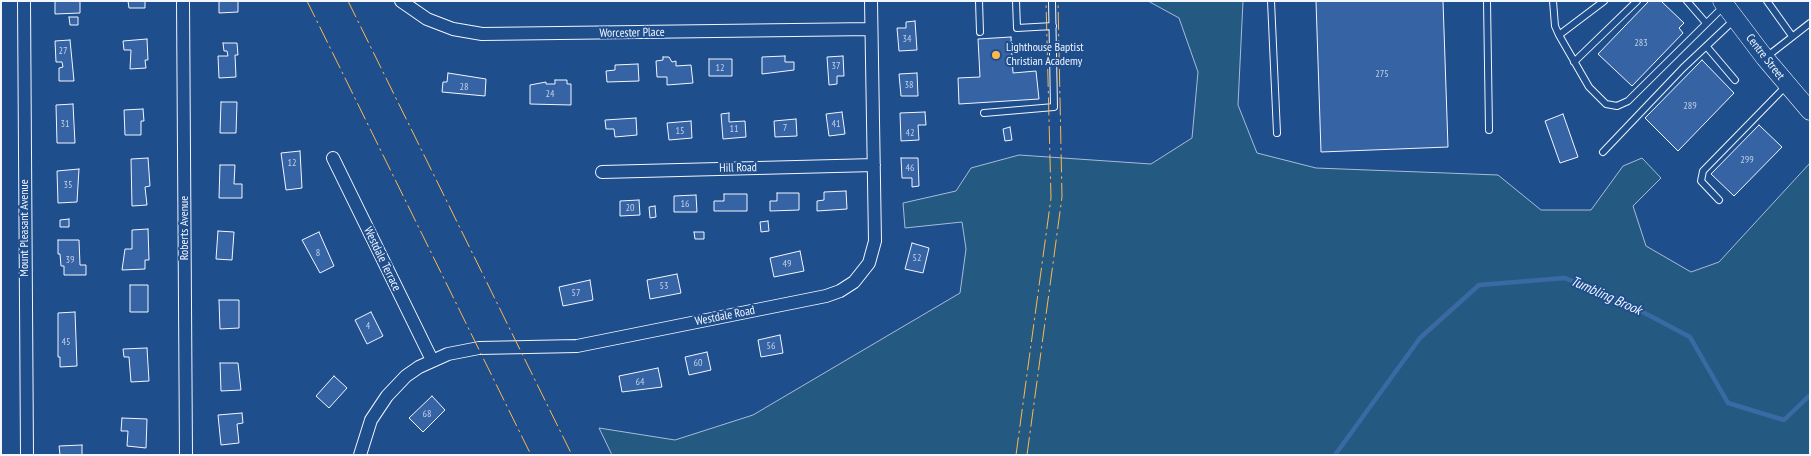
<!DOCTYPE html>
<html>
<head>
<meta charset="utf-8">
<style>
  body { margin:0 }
  #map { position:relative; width:1811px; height:456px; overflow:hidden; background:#1f4e8c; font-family:"PT Sans Narrow",sans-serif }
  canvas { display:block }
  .frame { position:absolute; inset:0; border:2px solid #f2f6ff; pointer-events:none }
</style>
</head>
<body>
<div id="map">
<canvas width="1811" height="456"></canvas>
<div class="frame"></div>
</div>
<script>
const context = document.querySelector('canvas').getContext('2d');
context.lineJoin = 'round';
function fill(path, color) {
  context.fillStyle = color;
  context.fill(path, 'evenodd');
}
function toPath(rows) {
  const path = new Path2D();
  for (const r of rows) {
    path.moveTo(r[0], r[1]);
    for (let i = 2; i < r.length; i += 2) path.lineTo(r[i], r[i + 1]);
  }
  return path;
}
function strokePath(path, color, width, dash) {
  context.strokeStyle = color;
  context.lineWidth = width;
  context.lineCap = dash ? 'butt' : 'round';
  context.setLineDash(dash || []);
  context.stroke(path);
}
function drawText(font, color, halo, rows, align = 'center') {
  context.font = font + ' "PT Sans Narrow",sans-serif';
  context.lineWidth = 4;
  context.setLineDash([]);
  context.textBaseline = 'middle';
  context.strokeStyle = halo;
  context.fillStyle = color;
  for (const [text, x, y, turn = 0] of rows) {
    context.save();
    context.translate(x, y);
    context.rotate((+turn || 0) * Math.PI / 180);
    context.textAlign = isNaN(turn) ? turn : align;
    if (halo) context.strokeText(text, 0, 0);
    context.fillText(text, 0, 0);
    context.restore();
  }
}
const green = toPath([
  [1148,1,1243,1,1238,105,1257,153,1316,168,1498,175,1541,210,1591,210,1623,166,1642,158,1661,178,1633,206,1646,246,1691,272,1719,262,1810,163,1810,455,612,455,599,428,675,440,753,415,960,293,966,249,962,222,905,228,903,203,956,191,971,168,1019,155,1151,164,1192,138,1198,72,1179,18,1148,1]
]);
fill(green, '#245a82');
strokePath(green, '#a8bbd7', 1);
strokePath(toPath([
  [1335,455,1420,338,1479,285,1565,278,1622,301,1690,337,1728,403,1784,420,1810,395]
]), '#3b69a3', 4.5);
const building = toPath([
  [55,1,80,1,80,13,55,14,55,1],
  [128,1,145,1,145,8,129,8,128,1],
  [219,1,238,1,238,12,219,13,219,1],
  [1316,1,1443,1,1448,147,1321,152,1316,1],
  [1649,1,1661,1,1684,23,1679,28,1683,33,1632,86,1598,54,1649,1],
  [69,17,78,17,78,25,70,25,69,17],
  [915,21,917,50,899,51,897,28,906,28,906,22,915,21],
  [1011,37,1013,73,1036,71,1039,99,959,104,958,78,980,77,978,39,1011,37],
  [147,39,148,60,145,60,146,68,130,69,131,50,124,50,123,41,147,39],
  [70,40,74,81,59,81,59,68,63,67,62,62,56,62,55,41,70,40],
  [223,43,237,43,238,55,235,55,236,77,219,78,218,56,228,56,227,51,224,51,223,43],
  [785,56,785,62,794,62,794,70,762,74,762,57,785,56],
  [843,56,844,76,837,76,837,84,829,85,827,57,843,56],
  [663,57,669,57,672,62,676,61,676,66,691,65,693,83,667,85,667,77,657,77,656,61,663,60,663,57],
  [709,59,732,59,732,76,709,76,709,59],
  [1702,60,1734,93,1678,151,1645,118,1702,60],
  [638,64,639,81,607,82,606,71,615,70,615,65,638,64],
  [448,73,486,79,485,96,442,92,443,82,447,82,448,73],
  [917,73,918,96,901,96,899,74,917,73],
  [555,80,567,80,567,84,571,84,571,105,530,104,530,85,546,82,546,84,555,84,555,80],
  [221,102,237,102,236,133,220,133,221,102],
  [73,104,75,143,57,143,56,105,73,104],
  [143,109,144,121,141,121,141,135,125,135,124,110,143,109],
  [842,112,845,134,829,136,826,114,842,112],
  [925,112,926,125,918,125,919,140,901,141,900,113,925,112],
  [729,113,729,122,745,121,746,137,723,139,721,114,729,113],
  [1563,114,1578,157,1560,163,1545,121,1563,114],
  [636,118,637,135,615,137,614,129,606,129,605,120,636,118],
  [796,119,797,136,775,137,774,121,796,119],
  [691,121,692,138,669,140,667,123,691,121],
  [1759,125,1782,147,1734,196,1711,174,1759,125],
  [1010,127,1012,140,1005,141,1003,129,1010,127],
  [300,151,302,188,286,190,281,153,300,151],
  [148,158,150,186,145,187,147,205,132,206,131,159,148,158],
  [901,158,918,158,919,186,912,187,912,178,902,178,901,158],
  [220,165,235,165,234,184,242,184,242,198,219,198,220,165],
  [79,169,77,202,58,203,57,171,79,169],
  [846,191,847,209,817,211,817,201,824,200,824,192,846,191],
  [777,193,799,193,799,210,770,211,770,201,777,201,777,193],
  [724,194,747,194,747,211,714,211,714,201,724,201,724,194],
  [696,195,697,212,674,212,674,196,696,195],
  [639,200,640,215,620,216,620,201,639,200],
  [655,206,656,217,650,218,649,207,655,206],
  [69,219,69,227,60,227,60,220,69,219],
  [768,221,769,231,761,232,760,222,768,221],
  [148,229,149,260,145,260,145,269,122,270,125,249,132,249,132,230,148,229],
  [218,231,234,232,232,260,216,259,218,231],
  [319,232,334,266,320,273,302,240,319,232],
  [694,232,704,232,704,239,695,239,694,232],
  [58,240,79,240,80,265,86,265,86,275,64,275,64,266,61,266,60,254,58,254,58,240],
  [912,243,929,248,923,273,905,269,912,243],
  [800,251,804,271,774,277,770,258,800,251],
  [677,274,681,293,650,299,647,280,677,274],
  [590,280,593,300,563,306,559,287,590,280],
  [130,285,148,285,148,312,130,312,130,285],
  [219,300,239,300,239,328,220,329,219,300],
  [75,312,77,366,60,367,60,357,58,357,58,313,75,312],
  [371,312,383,336,367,344,355,320,371,312],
  [780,335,783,353,761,357,758,340,780,335],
  [147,348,149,381,131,382,129,357,124,357,123,349,147,348],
  [707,352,711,370,689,375,685,357,707,352],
  [220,363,238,363,241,390,221,391,220,363],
  [658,368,662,387,622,392,619,376,658,368],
  [334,376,347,388,329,408,316,396,334,376],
  [432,396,445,410,423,432,409,418,432,396],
  [242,413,243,423,237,424,239,443,221,445,218,415,242,413],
  [122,418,147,419,146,448,127,446,128,431,121,431,122,418],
  [82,445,82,455,60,455,59,446,82,445]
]);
fill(building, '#3563a3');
strokePath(building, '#f2f6ff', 1);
const lane = toPath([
  [979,1,980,32],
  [1016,1,1017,28,1053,26],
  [1271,1,1277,133],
  [1487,1,1489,130],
  [1553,1,1555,26,1559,35,1604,1],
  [1687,1,1706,23],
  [1767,1,1792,36],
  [1559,35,1589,87,1606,104,1617,106,1628,101,1724,6],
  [1707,47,1735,80],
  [1765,58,1810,23],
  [1574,62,1637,1],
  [984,113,1054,107,1052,1],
  [1603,152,1683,68,1734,20],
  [1719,200,1701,181,1703,171,1786,86]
]);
const street = toPath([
  [24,1,27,455],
  [183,1,186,455],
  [401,1,427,19,453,29,482,34,871,29],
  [333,158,432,360],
  [602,172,874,165],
  [360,455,371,420,387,396,406,376,419,367,448,354,479,348,577,346,826,296,840,291,854,282,869,263,875,241,871,1]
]);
const secondary = toPath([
  [1722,1,1765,58,1810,111]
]);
strokePath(lane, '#f2f6ff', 8);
strokePath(street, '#f2f6ff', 14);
strokePath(secondary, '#f2f6ff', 19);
strokePath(lane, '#1f4e8c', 6);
strokePath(street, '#1f4e8c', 12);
strokePath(secondary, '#1f4e8c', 18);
strokePath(toPath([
  [307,1,531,455],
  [348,1,572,455],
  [1016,455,1051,198,1046,1],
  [1027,455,1062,197,1058,1]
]), '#ffb74d', 1, [18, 4, 2.5, 4]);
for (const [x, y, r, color] of [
  [996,55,5,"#ffb74d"]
]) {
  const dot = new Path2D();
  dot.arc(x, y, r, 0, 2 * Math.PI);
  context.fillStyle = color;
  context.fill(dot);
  strokePath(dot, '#1f4e8c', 2);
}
drawText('10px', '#c3d1e8', null, [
  ["34",907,39],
  ["283",1641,43],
  ["27",63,51],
  ["37",836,66],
  ["12",720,68],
  ["275",1382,74],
  ["38",909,85],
  ["28",464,87],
  ["24",550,94],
  ["289",1690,106],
  ["31",65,124],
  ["41",836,124],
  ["7",785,128],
  ["11",734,129],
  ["15",680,131],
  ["42",910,133],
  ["299",1747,160],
  ["12",292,163],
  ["46",910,168],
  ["35",68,185],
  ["16",685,204],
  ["20",630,208],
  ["8",318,253],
  ["52",917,258],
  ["39",70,260],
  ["49",787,264],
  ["53",664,286],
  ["57",576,293],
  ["4",368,326],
  ["45",66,342],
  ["56",771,346],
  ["60",698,363],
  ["64",640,382],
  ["68",427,414]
]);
drawText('12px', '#f2f6ff', '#1f4e8c', [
  ["Worcester Place",632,33,-1],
  ["Centre Street",1765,57,52],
  ["Hill Road",738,168,-1],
  ["Mount Pleasant Avenue",25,228,-90],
  ["Roberts Avenue",185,228,-90],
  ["Westdale Terrace",382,259,64],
  ["Westdale Road",725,316,-11]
]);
drawText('12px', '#f2f6ff', '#1f4e8c', [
  ["Lighthouse Baptist",1006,48],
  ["Christian Academy",1006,62]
], 'left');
drawText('italic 14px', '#f2f6ff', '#1f4e8c', [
  ["Tumbling Brook",1606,296,24]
]);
</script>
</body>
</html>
